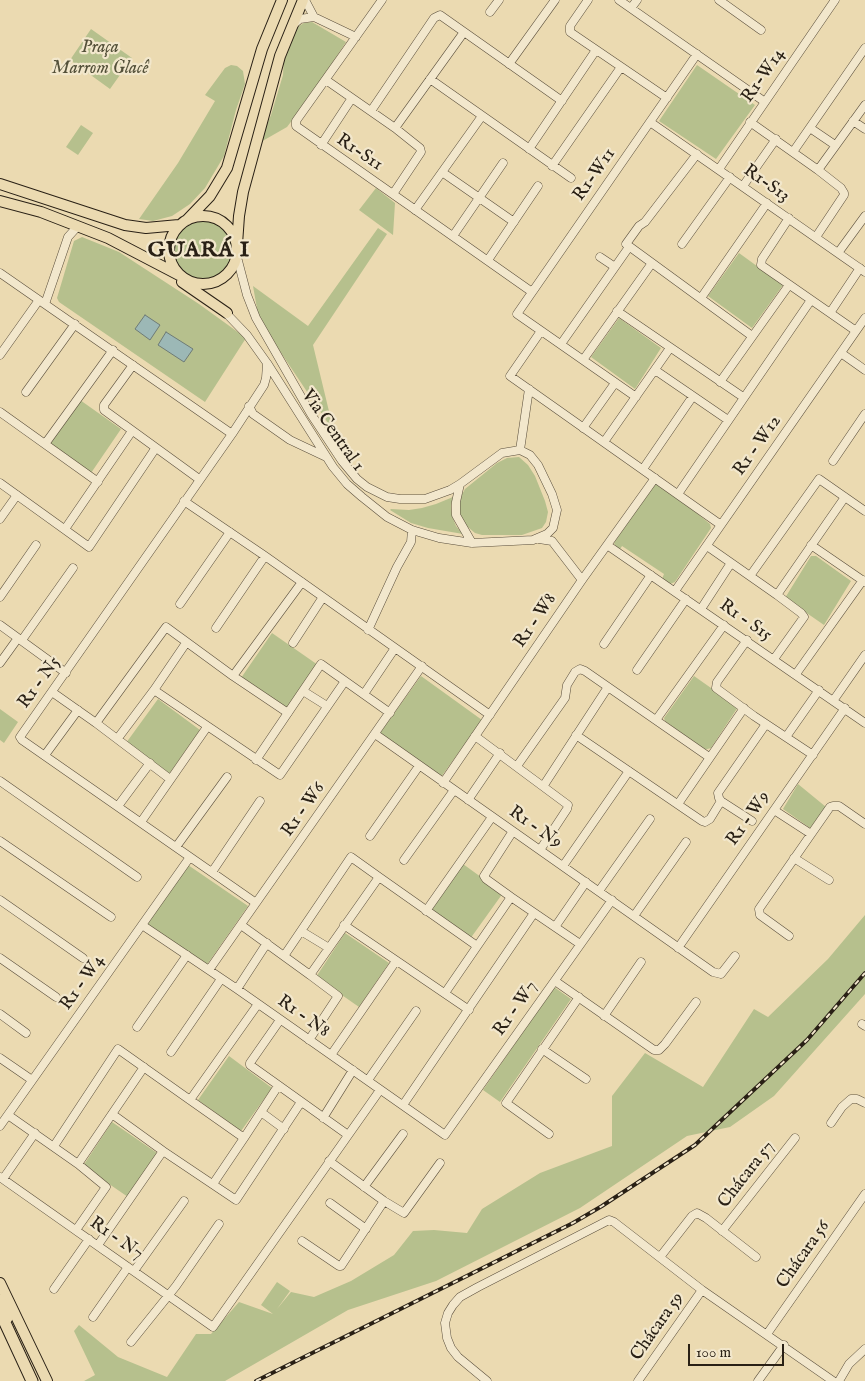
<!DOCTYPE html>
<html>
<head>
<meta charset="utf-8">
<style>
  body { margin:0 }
  #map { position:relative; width:865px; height:1381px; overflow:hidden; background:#ebdab1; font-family:"IM FELL English",serif }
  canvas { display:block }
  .scale { position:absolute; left:688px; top:1344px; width:96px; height:22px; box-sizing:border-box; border:2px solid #292015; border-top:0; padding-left:6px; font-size:15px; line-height:18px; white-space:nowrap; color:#292015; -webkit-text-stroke:4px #f2e7cc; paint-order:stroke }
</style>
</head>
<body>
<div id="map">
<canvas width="865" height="1381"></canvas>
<div class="scale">100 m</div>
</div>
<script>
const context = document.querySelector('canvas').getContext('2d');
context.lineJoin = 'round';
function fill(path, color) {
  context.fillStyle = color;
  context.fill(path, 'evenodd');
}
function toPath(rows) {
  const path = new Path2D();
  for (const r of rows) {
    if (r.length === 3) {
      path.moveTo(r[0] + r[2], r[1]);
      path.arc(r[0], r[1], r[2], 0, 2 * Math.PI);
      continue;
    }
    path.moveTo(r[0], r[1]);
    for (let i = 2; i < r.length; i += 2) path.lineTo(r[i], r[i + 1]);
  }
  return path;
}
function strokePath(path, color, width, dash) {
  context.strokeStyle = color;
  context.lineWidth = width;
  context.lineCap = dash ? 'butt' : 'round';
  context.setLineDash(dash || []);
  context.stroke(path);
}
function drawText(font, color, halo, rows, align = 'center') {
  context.font = font + ' "IM FELL English",serif';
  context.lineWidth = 4.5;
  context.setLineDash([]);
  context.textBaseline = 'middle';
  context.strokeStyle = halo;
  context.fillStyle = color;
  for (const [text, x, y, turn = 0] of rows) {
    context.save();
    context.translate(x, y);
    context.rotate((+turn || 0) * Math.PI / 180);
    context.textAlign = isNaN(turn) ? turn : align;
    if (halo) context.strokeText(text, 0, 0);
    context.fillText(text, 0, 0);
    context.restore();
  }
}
fill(toPath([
  [312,22,346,42,312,94,287,127,259,143,271,115,283,75,284,56,294,29,304,23],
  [91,29,132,58,110,89,70,60],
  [231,65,237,66,243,71,245,84,236,110,224,156,205,188,190,204,172,216,153,221,139,219,178,163,215,101,205,95,225,68],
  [697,65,755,105,716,159,659,121],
  [81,125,93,133,78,155,66,147],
  [376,188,395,203,393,235,359,210],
  [203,250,30],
  [378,228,387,234,313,345,334,432,259,320,253,286,308,326],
  [82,237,119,252,199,304,246,338,205,402,59,302,57,298,74,241],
  [739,253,783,285,752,328,708,296],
  [619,318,661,348,635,389,591,357],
  [80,400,121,429,91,473,50,444],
  [519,457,528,465,535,476,545,501,548,512,546,522,542,528,522,535,482,535,475,533,463,523,459,513,460,498,465,489,497,463,507,458],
  [654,482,674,494,710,524,711,528,675,582,670,584,662,579,664,574,622,546,619,551,614,543],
  [453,497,451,506,452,516,456,526,463,534,428,528,411,523,390,510,391,509,409,510,422,508,436,504],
  [811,556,816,556,851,581,824,625,785,598],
  [272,633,318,665,286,710,241,678],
  [421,676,482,720,441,777,380,733],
  [694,676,738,707,711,748,704,750,665,721,664,718],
  [158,699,200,730,169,774,126,743],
  [0,709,18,722,4,743,0,740],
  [798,784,826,807,810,828,783,809],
  [463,864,503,893,470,939,430,910],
  [188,865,248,906,206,966,147,924],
  [865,915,865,994,774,1096,730,1127,687,1136,580,1208,436,1281,348,1310,225,1381,84,1381,95,1375,74,1331,79,1325,118,1357,167,1377,196,1334,211,1334,239,1302,273,1314,261,1305,277,1282,290,1291,277,1309,291,1292,314,1297,351,1281,394,1255,413,1231,434,1230,467,1233,482,1209,540,1173,612,1146,612,1096,645,1053,703,1087,754,1009,768,1017,828,959],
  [345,933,389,963,359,1007,316,977],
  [554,987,571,999,500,1102,483,1090],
  [229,1056,272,1088,241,1131,198,1100],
  [112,1122,157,1153,128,1197,83,1166]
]), '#b6c08d');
const water = toPath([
  [145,315,160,325,150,340,135,329,145,315],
  [166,332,193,349,184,362,158,345,166,332]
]);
fill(water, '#9cb8b6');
strokePath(water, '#6e7b76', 1);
const minor = toPath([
  [305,0,314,17,356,37],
  [382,0,296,121,296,126,532,292],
  [588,0,570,26,570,32,667,98],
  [619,0,765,102],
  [719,0,761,30],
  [631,8,637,0],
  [490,12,499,0],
  [293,25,300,19,314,17],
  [509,64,555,0],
  [430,79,571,178],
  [326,80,395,128,420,148,421,152,393,194],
  [371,111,434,18,440,15,562,101],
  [853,121,865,129],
  [650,122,865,272],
  [750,122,818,170,841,188,844,193,844,195,816,237],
  [395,128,464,32],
  [810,128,835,145],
  [321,145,352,98],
  [529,149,596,50],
  [793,152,865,48],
  [697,154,645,222,639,226,626,244,752,336],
  [552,166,621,67],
  [719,169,835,0],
  [818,170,865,105],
  [442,172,514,222],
  [743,186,776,139],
  [415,210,482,116],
  [789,218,762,259,761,265,856,331],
  [453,236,503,163],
  [682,244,730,177],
  [838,253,865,216],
  [600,257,615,267],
  [488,260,538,186],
  [0,273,232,434,264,385,266,378,267,364],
  [701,298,767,203],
  [45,304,68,237,77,227],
  [224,311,247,335,267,363,333,467,347,484,362,497,387,517,412,530,439,538,472,543,533,540,547,534,553,528,557,510,552,494,538,465,530,455,520,450,502,453,460,484,450,490,425,499,400,499,387,497,367,487,357,479,342,461,311,414,256,318,247,295,237,257],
  [617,311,743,397],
  [830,313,860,268],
  [541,331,510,376,721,525],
  [561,344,629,247],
  [841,353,865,370],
  [0,355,39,300],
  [583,360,652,263],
  [133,365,104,405,104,410,199,479],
  [655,370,728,420],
  [720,382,789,285],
  [26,392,75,324],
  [636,397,517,314,697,54],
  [249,406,253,414,290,440,326,457],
  [0,412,98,482],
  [583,428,615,383],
  [232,434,20,737,22,740,256,903],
  [604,442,670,348],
  [45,444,113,350],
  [520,450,529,389],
  [833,461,865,414],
  [643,469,693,396],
  [0,483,89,547,155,449],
  [460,484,456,502,456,515,472,543],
  [678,494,811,300],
  [184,501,265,556,490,715],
  [0,519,17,495],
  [65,529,132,431],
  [539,539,552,541,582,580],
  [607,545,865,723],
  [811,545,865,582],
  [707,546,777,595,845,497],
  [750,576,819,479,865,511],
  [675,591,865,318],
  [0,597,36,545],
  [180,604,230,532],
  [701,609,731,563],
  [0,625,66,673],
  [216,628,265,556],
  [368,630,397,567,411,542,412,530],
  [22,640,73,568],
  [747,640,717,682,716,688,754,716,813,755],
  [186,643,154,690,280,775,345,681],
  [293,643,323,597],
  [604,644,651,575],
  [774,659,804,617,801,613,777,595],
  [0,663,18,638],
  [637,670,686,599],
  [796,674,863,580],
  [233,676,302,582],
  [303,691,327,706],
  [52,692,96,723,170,779],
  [364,694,395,648],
  [833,701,865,655],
  [656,720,724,625],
  [96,723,166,627,233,676,288,713],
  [375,734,713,972,721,974,735,956],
  [576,735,702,821,705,822,710,819,721,801],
  [475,736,568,805,567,809,540,850],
  [786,737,819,690],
  [118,738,154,690],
  [45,755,78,710],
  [256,760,321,664,390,713],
  [517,766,565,698,567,685,575,672,580,669,585,671,709,757],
  [0,781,137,877],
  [443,783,582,580,655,478],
  [544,785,608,687],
  [468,800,500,753],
  [678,804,744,708],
  [118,806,150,763],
  [774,810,811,834],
  [752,821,721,801,719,798,718,793,766,724],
  [141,822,207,727],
  [370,836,419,766],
  [0,841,111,917],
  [176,847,227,777],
  [794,858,829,880],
  [404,860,454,790],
  [563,866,629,771],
  [212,872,260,801],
  [599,891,650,819],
  [511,897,486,879,484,876,513,831],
  [0,900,83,958],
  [426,911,492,817],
  [634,916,686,842],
  [142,925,237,989,445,1135,612,900],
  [241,925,310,975,379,877,477,946],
  [344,925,469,1010],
  [555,927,586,882],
  [301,931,329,948],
  [789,936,760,915,759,909,830,807,833,806,839,806,865,824],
  [678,948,845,708],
  [284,956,351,857,379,877],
  [0,958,56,997],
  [209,970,422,666],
  [555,981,654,1050,659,1050,665,1044,696,1002],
  [237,989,267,943],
  [445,993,511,897,580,944],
  [0,1014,26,1033],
  [604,1016,641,962],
  [280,1020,250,1063,250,1065,348,1135],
  [862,1024,865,1026],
  [137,1027,187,955],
  [309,1040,338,996,310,975],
  [542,1049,586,1079],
  [171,1052,221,979],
  [331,1055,396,961],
  [0,1058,32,1080],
  [368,1080,416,1011],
  [190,1100,244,1138,213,1184],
  [403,1105,534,913],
  [261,1112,284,1129],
  [112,1114,163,1151,236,1200,301,1102],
  [8,1115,78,1164,144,1067],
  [323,1118,353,1070],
  [831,1123,842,1107,851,1099,857,1099,865,1103],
  [0,1126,190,857],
  [549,1134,506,1103,579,997],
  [244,1138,278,1086],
  [54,1146,118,1049,190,1100,258,1004],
  [329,1161,384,1201,404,1213,440,1163],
  [0,1177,213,1327,380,1090],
  [3,1179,35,1133],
  [364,1187,403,1134],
  [330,1203,366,1229],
  [76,1230,106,1187,78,1164],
  [722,1231,795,1138],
  [302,1241,339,1266,341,1266,384,1201],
  [98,1245,163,1151],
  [660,1257,692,1216,697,1213,706,1218,756,1257],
  [134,1271,184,1201],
  [54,1289,89,1239],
  [93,1317,128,1267],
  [767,1334,865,1194],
  [131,1342,176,1286,219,1224],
  [487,1381,458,1357,451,1348,447,1338,445,1323,448,1313,453,1305,460,1297,478,1287,609,1220,614,1222,702,1290,833,1381],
  [638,1381,702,1290],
  [758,1381,784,1345],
  [839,1381,849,1364,865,1349]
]);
const major = toPath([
  [0,184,125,225,146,228,179,225],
  [0,201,41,212,108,238,179,275],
  [203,250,34],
  [187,220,210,196,227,168,262,49,282,0],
  [237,244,239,216,243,192,280,56,303,0],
  [182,282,227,313],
  [0,1283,47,1381]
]);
const highway = toPath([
  [0,1300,7,1318],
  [0,1312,32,1381]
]);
strokePath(minor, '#5a4e3c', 9);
strokePath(major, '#292015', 12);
strokePath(highway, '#292015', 13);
strokePath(minor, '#f2e7cc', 8);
strokePath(major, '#ebdab1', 10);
strokePath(highway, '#ebdab1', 11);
const rail = toPath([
  [256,1381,573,1223,602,1206,695,1145,807,1040,865,973]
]);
strokePath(rail, '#292015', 4);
strokePath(rail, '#f2e7cc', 2, [5.5]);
drawText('italic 18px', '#535039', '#f2e7cc', [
  ["Praça",100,48],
  ["Marrom Glacê",100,69]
]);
drawText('18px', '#292015', '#f2e7cc', [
  ["R1-W14",764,76,-55],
  ["R1-S11",359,153,34],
  ["R1-W11",595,175,-55],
  ["R1-S13",766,184,35],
  ["Via Central 1",332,431,55],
  ["R1 - W12",758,446,-55],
  ["R1 - W8",536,621,-56],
  ["R1 - S15",745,621,35],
  ["R1 - N5",40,683,-54],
  ["R1 - W6",304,810,-55],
  ["R1 - W9",749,819,-55],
  ["R1 - N9",535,828,35],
  ["R1 - W4",83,983,-55],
  ["R1 - W7",516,1009,-55],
  ["R1 - N8",303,1017,35],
  ["Chácara 57",747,1175,-52],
  ["R1 - N7",116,1239,35],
  ["Chácara 56",804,1255,-55],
  ["Chácara 59",658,1327,-55]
]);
context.letterSpacing = '1px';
drawText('bold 22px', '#292015', '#f2e7cc', [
  ["GUARÁ I",199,251]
]);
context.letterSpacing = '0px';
</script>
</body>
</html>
